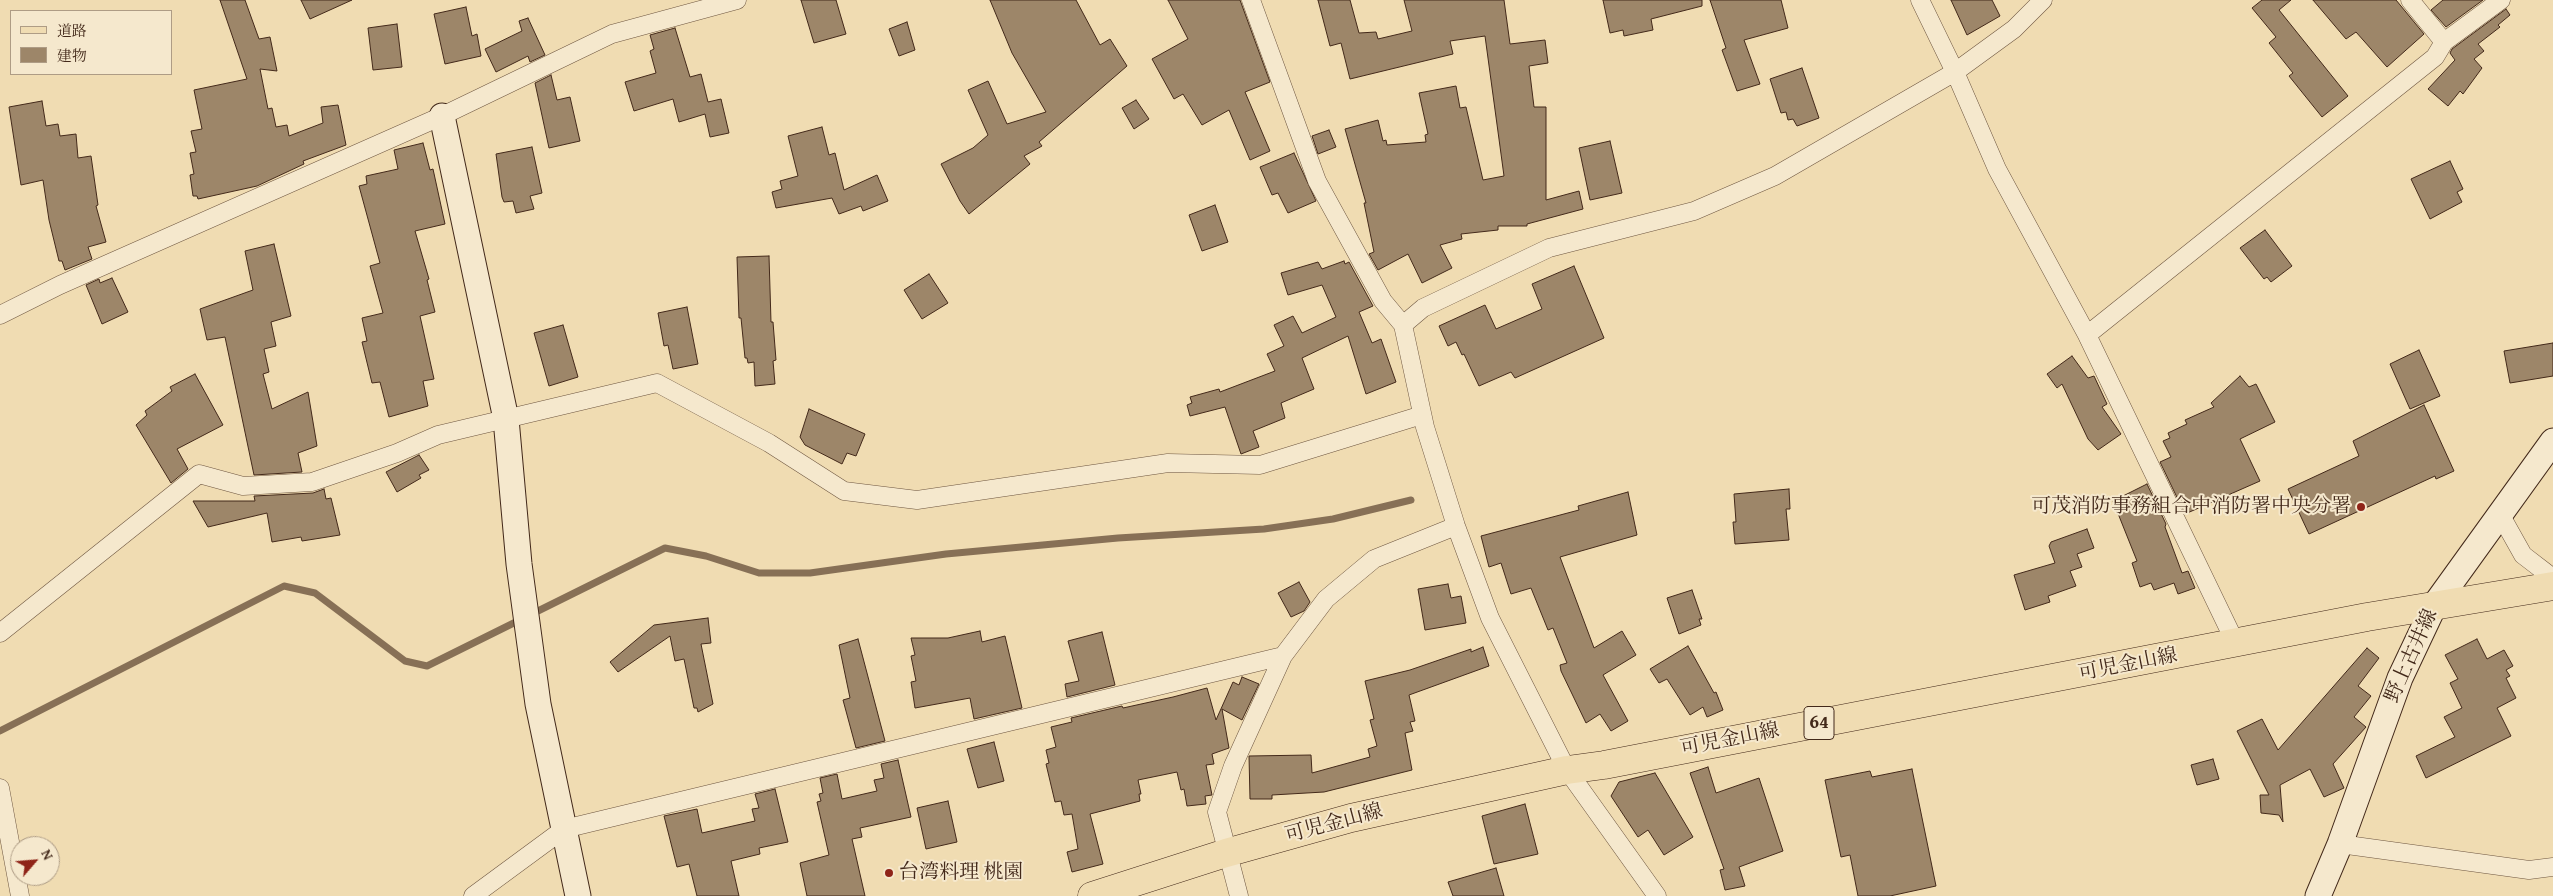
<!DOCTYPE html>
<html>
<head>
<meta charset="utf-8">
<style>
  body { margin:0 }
  #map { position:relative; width:2553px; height:896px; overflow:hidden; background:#f0dcb2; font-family:"Gentium Book Plus","Noto Serif JP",serif }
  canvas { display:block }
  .legend { position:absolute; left:10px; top:10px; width:162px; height:65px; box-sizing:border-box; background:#f5e8cd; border:1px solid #ae9c85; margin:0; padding:6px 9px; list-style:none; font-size:15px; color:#43291a }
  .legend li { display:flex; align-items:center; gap:10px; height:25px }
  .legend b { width:25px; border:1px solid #ae9c85 }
  .north { position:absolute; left:10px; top:836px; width:50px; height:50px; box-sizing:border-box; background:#f5e8cd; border:1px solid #ae9c85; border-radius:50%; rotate:63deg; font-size:14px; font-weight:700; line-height:20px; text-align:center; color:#43291a }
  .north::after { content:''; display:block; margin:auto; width:18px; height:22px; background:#8f2418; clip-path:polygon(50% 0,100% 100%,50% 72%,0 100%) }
</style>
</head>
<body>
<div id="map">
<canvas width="2553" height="896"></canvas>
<ul class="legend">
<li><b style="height:6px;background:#f0dcb2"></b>道路</li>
<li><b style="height:14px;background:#9d8669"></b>建物</li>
</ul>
<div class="north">N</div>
</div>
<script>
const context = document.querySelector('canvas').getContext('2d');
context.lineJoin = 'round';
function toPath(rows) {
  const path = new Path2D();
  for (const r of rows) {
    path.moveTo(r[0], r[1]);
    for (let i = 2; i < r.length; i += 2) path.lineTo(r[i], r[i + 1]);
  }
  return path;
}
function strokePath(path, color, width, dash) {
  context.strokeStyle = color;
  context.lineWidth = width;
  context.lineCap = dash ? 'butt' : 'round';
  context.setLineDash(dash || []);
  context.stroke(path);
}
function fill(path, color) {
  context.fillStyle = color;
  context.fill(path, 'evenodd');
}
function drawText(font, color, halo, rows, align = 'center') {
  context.font = font + ' "Gentium Book Plus","Noto Serif JP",serif';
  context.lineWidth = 4;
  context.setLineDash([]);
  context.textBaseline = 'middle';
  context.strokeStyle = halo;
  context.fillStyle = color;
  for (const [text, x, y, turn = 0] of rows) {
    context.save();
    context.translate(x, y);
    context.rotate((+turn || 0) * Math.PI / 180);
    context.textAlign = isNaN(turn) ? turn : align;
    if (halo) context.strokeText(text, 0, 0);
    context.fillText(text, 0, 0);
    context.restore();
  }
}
strokePath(toPath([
  [0,731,284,586,315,593,405,661,427,666,665,548,706,556,759,573,810,573,946,554,1118,538,1264,529,1333,519,1411,500]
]), '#877056', 7);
const building = toPath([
  [220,0,245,0,259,39,270,37,277,71,260,69,268,109,272,108,276,127,287,125,289,136,323,123,321,107,338,105,346,145,303,161,304,164,257,186,198,199,197,196,193,196,190,175,194,174,190,153,196,152,191,131,202,129,194,90,247,79,220,0],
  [301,0,352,0,310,19,301,0],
  [801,0,836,0,846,34,814,43,801,0],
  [990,0,1076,0,1100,45,1110,39,1127,66,1039,142,1042,146,1024,156,1030,164,969,214,960,201,941,164,973,148,988,135,968,90,988,81,1007,124,1046,112,1012,53,990,0],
  [1168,0,1240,0,1270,82,1245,92,1270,151,1250,160,1229,110,1202,125,1183,94,1174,99,1152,59,1188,39,1168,0],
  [1318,0,1350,0,1359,33,1376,32,1378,39,1412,31,1404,0,1504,0,1510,44,1545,40,1548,63,1529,66,1534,107,1546,107,1546,200,1579,191,1583,209,1527,224,1527,226,1498,226,1498,230,1461,234,1462,239,1440,245,1452,268,1422,283,1408,254,1378,270,1369,254,1374,252,1364,203,1366,203,1345,129,1378,120,1383,141,1386,140,1387,145,1426,142,1425,135,1428,134,1419,93,1456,86,1460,108,1466,107,1483,180,1504,176,1485,36,1450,41,1453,54,1350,79,1341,43,1330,46,1318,0],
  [1603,0,1702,0,1702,6,1651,19,1653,30,1624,36,1623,30,1610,33,1603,0],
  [1710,0,1781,0,1788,28,1744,40,1760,84,1737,91,1722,50,1726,48,1710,0],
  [1951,0,1992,0,2000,16,1967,35,1951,0],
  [2262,0,2291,0,2279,10,2348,96,2322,117,2289,76,2293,73,2269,43,2276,37,2252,8,2262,0],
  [2313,0,2396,0,2424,34,2387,67,2356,32,2346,39,2313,0],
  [2443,0,2483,0,2446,27,2431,10,2443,0],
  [466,7,472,36,477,34,481,56,445,64,434,14,466,7],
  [2506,9,2510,15,2498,25,2500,27,2478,44,2484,51,2474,59,2482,68,2463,94,2460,91,2448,106,2428,89,2455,60,2450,53,2452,49,2506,9],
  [528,18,545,55,530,62,528,56,496,72,485,49,522,31,519,21,528,18],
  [907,22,915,50,899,56,889,29,907,22],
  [397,24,402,67,373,70,368,28,397,24],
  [675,28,690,77,701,74,708,102,721,99,729,133,710,137,705,114,679,122,673,99,634,111,625,82,656,73,650,51,654,49,650,35,675,28],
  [1802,68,1819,118,1797,126,1793,119,1788,120,1786,112,1781,113,1770,79,1802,68],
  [551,75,557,100,570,97,580,141,549,148,535,83,551,75],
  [1136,100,1149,119,1134,129,1122,108,1136,100],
  [42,101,46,126,58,124,60,136,76,134,78,158,91,156,98,205,96,206,106,242,88,247,92,259,65,270,62,261,59,261,49,220,43,180,21,185,9,107,42,101],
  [822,127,829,155,835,153,844,190,877,175,888,201,863,211,861,206,839,214,832,198,776,208,772,192,782,189,780,181,798,176,788,136,822,127],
  [1329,130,1336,147,1318,154,1312,136,1329,130],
  [1610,141,1622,193,1590,200,1579,148,1610,141],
  [423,143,430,170,433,169,445,224,415,231,429,279,427,280,435,312,420,316,434,379,423,381,428,406,389,417,380,382,372,383,362,342,367,341,362,318,383,313,370,266,380,263,359,186,367,184,366,176,398,169,394,150,423,143],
  [532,147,542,193,530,196,534,209,516,213,513,201,504,202,502,197,496,154,532,147],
  [1294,153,1316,201,1288,213,1278,193,1272,195,1260,167,1294,153],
  [2450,161,2463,189,2457,192,2462,202,2430,219,2411,179,2450,161],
  [1215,205,1228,242,1202,251,1189,215,1215,205],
  [2265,230,2292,266,2271,282,2267,277,2264,279,2240,248,2265,230],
  [274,244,291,316,271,322,276,346,264,349,269,372,263,374,272,409,308,392,317,446,298,453,302,472,254,475,225,337,207,340,200,309,253,290,245,251,274,244],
  [769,256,771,322,773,322,776,360,773,361,775,384,755,386,754,362,748,363,747,358,745,358,741,318,739,318,737,257,769,256],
  [1344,261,1345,264,1349,262,1373,306,1359,312,1372,343,1381,339,1396,382,1366,394,1348,336,1302,358,1314,389,1281,403,1285,418,1253,431,1259,447,1241,454,1225,407,1190,416,1187,405,1192,403,1190,397,1219,389,1220,392,1275,371,1267,354,1284,346,1274,325,1293,316,1302,333,1336,317,1322,285,1288,295,1281,273,1318,262,1322,269,1344,261],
  [1574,266,1604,338,1515,378,1511,372,1479,386,1464,354,1462,355,1456,342,1448,346,1439,326,1485,305,1496,329,1542,309,1532,284,1574,266],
  [929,274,948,303,922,319,904,290,929,274],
  [112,278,128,312,102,324,86,285,99,279,100,283,112,278],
  [687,307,698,364,673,369,668,345,664,346,658,313,687,307],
  [563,325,578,377,549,386,534,333,563,325],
  [2553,343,2553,376,2510,383,2504,351,2553,343],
  [2419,350,2440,396,2410,409,2390,364,2419,350],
  [2072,356,2088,378,2094,376,2107,404,2102,407,2121,434,2098,450,2088,439,2062,384,2057,388,2047,374,2072,356],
  [195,374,223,425,177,449,188,469,171,483,136,425,147,415,145,411,172,391,170,387,195,374],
  [2240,376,2249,387,2256,384,2275,422,2240,439,2260,481,2185,514,2160,462,2171,457,2163,441,2170,438,2168,433,2187,424,2185,420,2214,407,2211,403,2240,376],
  [2424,405,2454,471,2436,479,2435,476,2309,534,2288,489,2359,456,2353,441,2424,405],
  [809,409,865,434,856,456,847,453,842,464,805,445,800,437,809,409],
  [419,455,429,470,419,475,421,478,397,492,386,472,419,455],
  [2147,484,2166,524,2165,527,2182,573,2188,571,2195,588,2178,594,2174,583,2154,590,2151,583,2140,587,2132,563,2137,561,2113,501,2147,484],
  [324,489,326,499,331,498,340,535,302,541,301,537,272,542,267,513,208,527,193,501,255,501,254,496,313,493,324,489],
  [1789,489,1790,509,1786,509,1789,540,1735,544,1733,522,1736,522,1734,494,1789,489],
  [1628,492,1637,535,1560,557,1594,648,1622,631,1636,655,1603,675,1628,721,1611,731,1600,714,1586,723,1561,671,1560,665,1567,663,1553,628,1548,630,1531,588,1511,594,1501,563,1489,567,1481,536,1579,510,1578,506,1628,492],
  [2087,529,2094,548,2077,554,2082,567,2070,571,2076,586,2048,596,2050,602,2025,610,2014,575,2055,563,2049,546,2051,542,2087,529],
  [1299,582,1310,602,1304,611,1291,617,1278,593,1299,582],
  [1448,584,1451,598,1461,596,1466,623,1425,630,1418,589,1448,584],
  [1692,590,1702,619,1699,619,1701,625,1679,634,1667,598,1692,590],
  [708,618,711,643,701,644,713,704,698,712,697,708,694,708,684,659,675,661,670,636,618,672,610,662,654,625,708,618],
  [980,631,982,642,1005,636,1022,708,974,719,970,698,915,708,911,682,916,681,911,656,915,655,911,638,948,638,980,631],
  [1102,632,1115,685,1067,697,1065,684,1079,681,1068,641,1102,632],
  [858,639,885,741,856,748,843,700,850,698,839,645,858,639],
  [2477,639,2487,659,2504,650,2513,666,2506,670,2510,676,2506,678,2516,698,2497,708,2511,736,2426,778,2416,756,2455,737,2444,717,2462,708,2450,683,2458,679,2445,655,2477,639],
  [1688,646,1714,693,1716,692,1723,710,1707,717,1703,707,1690,715,1667,679,1659,683,1650,669,1688,646],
  [1483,647,1489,666,1409,695,1415,721,1410,722,1413,731,1405,733,1412,770,1324,792,1272,795,1272,799,1250,799,1249,756,1311,755,1312,773,1370,757,1368,749,1377,746,1370,720,1374,719,1365,681,1410,670,1471,649,1471,652,1483,647],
  [2367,648,2379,658,2358,686,2371,696,2354,717,2366,727,2333,764,2344,788,2324,797,2310,769,2280,785,2283,822,2279,815,2261,813,2260,795,2269,795,2237,731,2262,719,2278,750,2367,648],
  [1242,677,1259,684,1242,720,1222,709,1229,748,1212,754,1214,764,1206,765,1212,795,1205,796,1206,804,1187,806,1184,789,1181,790,1177,772,1138,780,1141,794,1139,794,1140,801,1090,814,1103,864,1072,872,1067,852,1078,849,1072,814,1064,815,1061,801,1055,802,1046,764,1049,763,1046,750,1056,747,1051,727,1072,722,1071,718,1122,706,1123,708,1173,697,1207,688,1216,720,1233,682,1239,685,1242,677],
  [994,742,1004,781,978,788,967,749,994,742],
  [2213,759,2219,779,2197,785,2191,765,2213,759],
  [898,760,911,817,860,828,862,837,852,839,865,896,807,896,800,863,829,855,817,802,821,801,819,794,823,793,820,778,837,774,842,799,877,791,874,780,884,778,881,764,898,760],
  [1708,767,1716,793,1759,778,1783,851,1739,867,1745,886,1725,890,1720,870,1724,869,1690,773,1708,767],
  [1912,769,1936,886,1890,896,1858,896,1850,855,1841,857,1825,780,1870,771,1872,777,1912,769],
  [1655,773,1693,837,1664,855,1648,830,1638,837,1611,796,1619,782,1655,773],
  [775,789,788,842,759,848,760,854,731,861,739,896,697,896,689,864,677,867,664,816,697,809,702,833,755,821,752,809,759,808,755,794,775,789],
  [948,801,957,842,926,849,917,808,948,801],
  [1525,804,1538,854,1494,864,1482,816,1525,804],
  [1496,868,1504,896,1453,896,1448,882,1496,868]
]);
fill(building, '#9d8669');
strokePath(building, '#43291a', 1);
const street = toPath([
  [1251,0,1317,181,1383,301,1403,325,1425,427,1456,526,1490,618,1567,770,1657,896],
  [1920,0,1955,72,1997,169,2087,335,2236,644],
  [2410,0,2444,42],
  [0,315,60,285,442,116,612,34,737,0],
  [1403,325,1423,308,1549,248,1694,211,1775,176,1955,72,2014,29,2043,0],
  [2087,335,2435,57,2444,42,2501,0],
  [2500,514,2523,555,2553,578],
  [0,633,199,474,243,486,312,482,397,453,438,435,657,383,769,443,844,491,917,500,1168,463,1260,465,1422,415],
  [0,788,20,896],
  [2340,844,2529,870,2553,867],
  [473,896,564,829,1283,656],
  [1239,896,1217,812,1233,766,1283,656,1326,599,1374,559,1456,526]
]);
const secondary = toPath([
  [442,116,506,419,519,564,538,704,578,896],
  [2318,896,2340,844,2400,678,2434,606,2553,441]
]);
const primary = toPath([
  [1092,896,1226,853,1351,818,1567,770,1604,765,2367,617,2553,586]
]);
strokePath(street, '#6e5640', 19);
strokePath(secondary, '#43291a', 27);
strokePath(primary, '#43291a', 29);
strokePath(street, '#f5e8cd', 18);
strokePath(secondary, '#f5e8cd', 25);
strokePath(primary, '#f0dcb2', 28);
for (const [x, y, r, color] of [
  [2361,507,5,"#8f2418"],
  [889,873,5,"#8f2418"]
]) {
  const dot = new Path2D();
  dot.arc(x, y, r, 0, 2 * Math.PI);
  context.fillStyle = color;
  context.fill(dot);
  strokePath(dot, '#f5e8cd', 2);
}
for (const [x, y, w] of [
  [1819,723,30]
]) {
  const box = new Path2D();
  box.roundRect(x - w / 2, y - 16.5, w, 33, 4);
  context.fillStyle = '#f5e8cd';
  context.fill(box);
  strokePath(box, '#43291a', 1);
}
drawText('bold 19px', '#43291a', null, [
  ["64",1819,723]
]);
drawText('20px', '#43291a', '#f5e8cd', [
  ["可茂消防事務組合中消防署中央分署",2351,507],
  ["台湾料理 桃園",899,873,"left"]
], 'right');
drawText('20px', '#43291a', '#f5e8cd', [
  ["野上古井線",2412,656,-66],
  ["可児金山線",2128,665,-11],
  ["可児金山線",1730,740,-11],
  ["可児金山線",1334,824,-15]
]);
</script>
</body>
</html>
